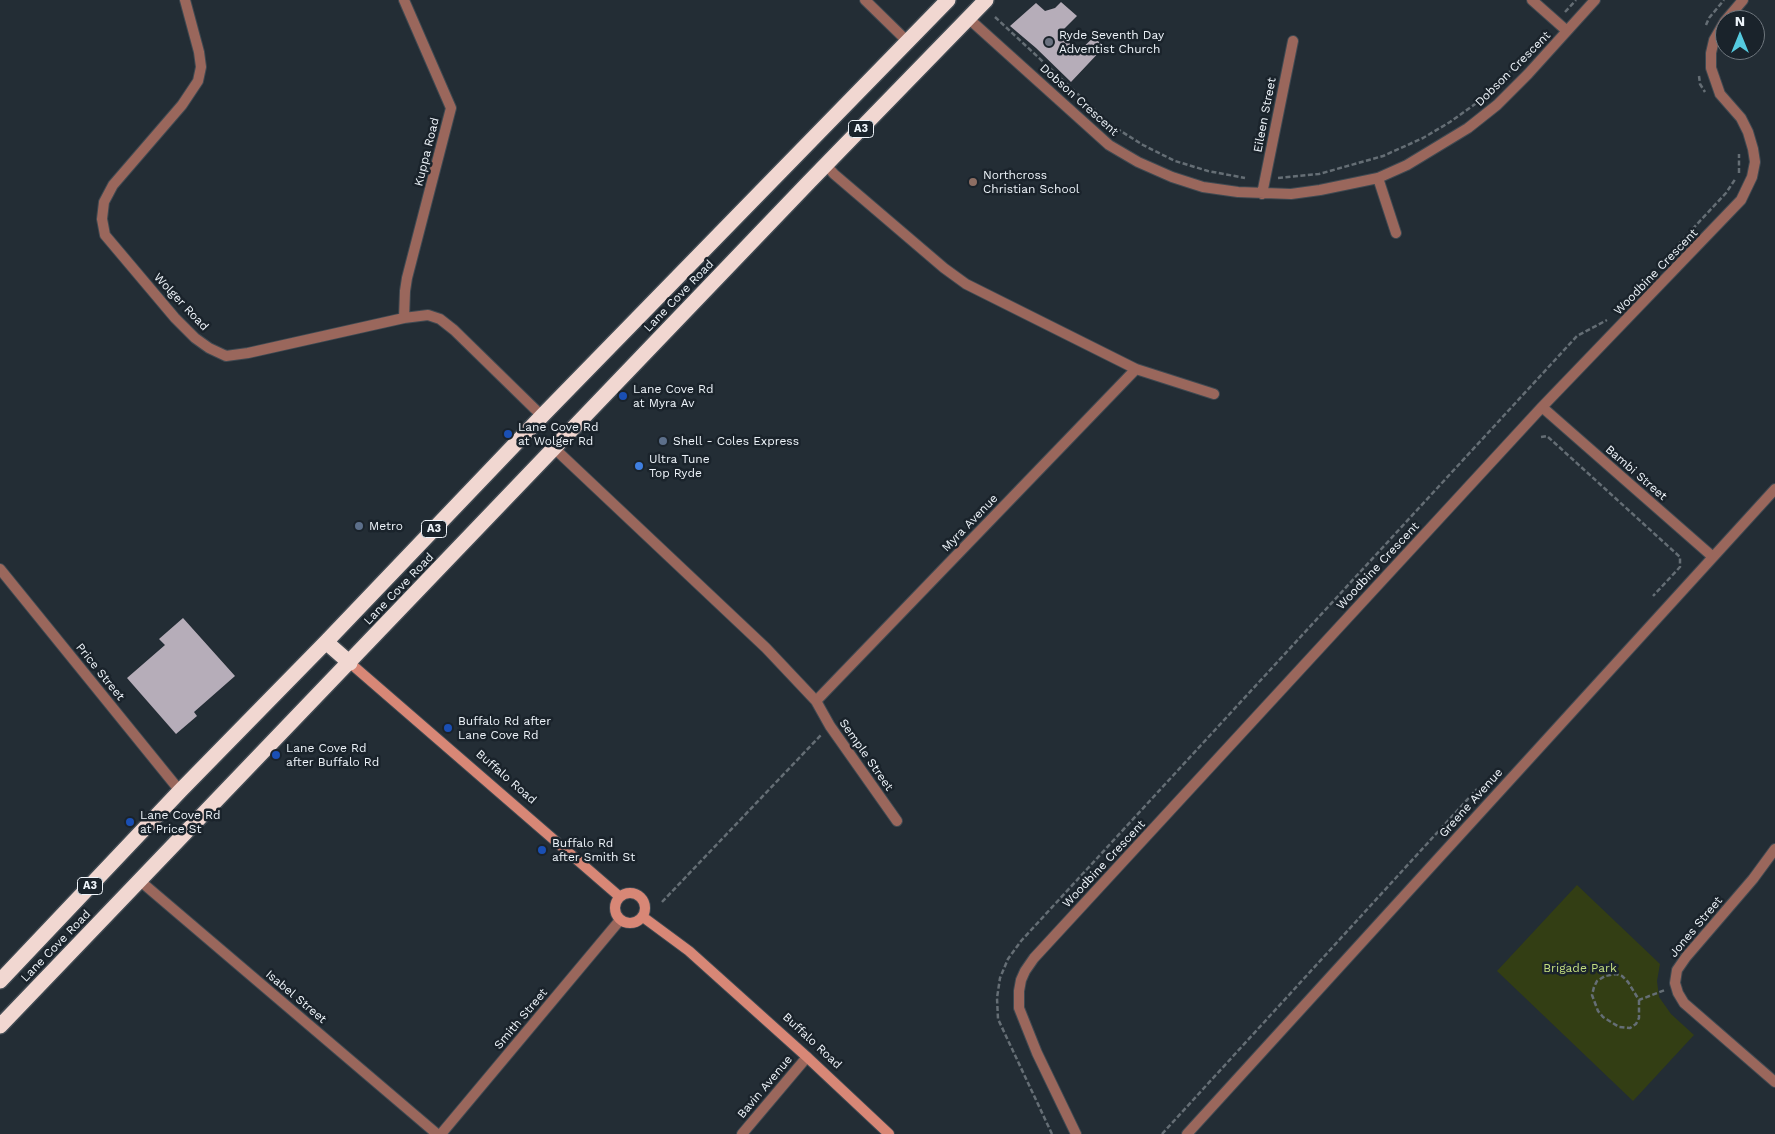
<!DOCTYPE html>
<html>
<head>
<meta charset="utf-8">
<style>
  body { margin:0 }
  #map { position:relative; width:1775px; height:1134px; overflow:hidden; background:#232d35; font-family:"Work Sans",sans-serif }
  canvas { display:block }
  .north { position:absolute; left:1715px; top:10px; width:50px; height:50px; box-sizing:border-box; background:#1a232b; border:1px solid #6f777e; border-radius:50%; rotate:0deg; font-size:14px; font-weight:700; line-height:20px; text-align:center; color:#eef4fa }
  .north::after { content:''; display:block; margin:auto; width:18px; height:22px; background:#55cadf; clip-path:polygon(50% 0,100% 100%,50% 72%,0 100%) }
</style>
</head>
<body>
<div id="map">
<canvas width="1775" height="1134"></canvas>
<div class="north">N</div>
</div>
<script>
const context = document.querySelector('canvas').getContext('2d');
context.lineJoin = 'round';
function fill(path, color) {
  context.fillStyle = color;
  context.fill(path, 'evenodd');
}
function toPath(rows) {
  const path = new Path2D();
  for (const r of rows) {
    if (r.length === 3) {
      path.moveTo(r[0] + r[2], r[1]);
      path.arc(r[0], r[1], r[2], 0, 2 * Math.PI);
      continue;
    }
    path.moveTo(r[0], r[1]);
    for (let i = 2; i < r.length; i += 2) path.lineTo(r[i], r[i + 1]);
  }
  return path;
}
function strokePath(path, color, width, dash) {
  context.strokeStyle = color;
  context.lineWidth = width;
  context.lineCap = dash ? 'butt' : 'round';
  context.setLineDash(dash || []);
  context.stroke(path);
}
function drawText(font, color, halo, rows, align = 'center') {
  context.font = font + ' "Work Sans",sans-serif';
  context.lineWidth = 5;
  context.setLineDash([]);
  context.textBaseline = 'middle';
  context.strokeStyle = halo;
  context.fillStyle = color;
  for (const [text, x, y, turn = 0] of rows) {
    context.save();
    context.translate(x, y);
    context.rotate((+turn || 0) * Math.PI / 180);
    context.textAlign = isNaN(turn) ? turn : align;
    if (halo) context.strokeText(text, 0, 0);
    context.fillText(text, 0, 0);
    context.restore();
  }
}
fill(toPath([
  [1577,885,1660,964,1657,981,1659,997,1671,1014,1694,1035,1633,1101,1497,971]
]), '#333e14');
fill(toPath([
  [1061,2,1077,16,1060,33,1079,51,1094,37,1104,47,1071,82,1036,48,1010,26,1036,3,1045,11,1055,8],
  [183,618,235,676,194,712,197,716,176,734,127,678,165,645,159,639]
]), '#b6adb9');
const street = toPath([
  [185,0,199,52,201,67,198,81,182,105,113,185,104,202,102,219,105,235,175,318,195,338,209,348,226,356,248,353,404,318,428,315,440,319,454,330,542,416],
  [865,0,908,42],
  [1532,0,1567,31],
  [968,18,1109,145,1138,162,1172,177,1203,187,1238,192,1291,194,1320,190,1378,178,1407,165,1468,128,1497,105,1528,74,1595,0],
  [1726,20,1743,0],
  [826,165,834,174,944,268,966,284,1136,369,1214,394],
  [1378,178,1396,233],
  [1262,194,1293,41],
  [404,318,405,291,407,278,451,108,404,0],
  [1542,407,1713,557],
  [554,448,766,648,816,701,830,726,897,821],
  [0,569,180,791],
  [816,701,1136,369],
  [1775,849,1753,879,1686,957,1677,970,1675,983,1678,993,1684,1003,1775,1082],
  [139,880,437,1134],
  [441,1134,620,920],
  [742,1134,807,1057],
  [1076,1134,1037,1053,1019,1008,1019,991,1021,980,1025,971,1034,958,1542,407,1741,200,1752,177,1755,162,1753,149,1748,132,1741,118,1720,94,1711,68,1711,53,1714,40,1725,21],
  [1187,1134,1775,489]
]);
const secondary = toPath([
  [350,663,620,897],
  [630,908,15],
  [643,917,689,951,807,1057,889,1134]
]);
const highway = toPath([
  [326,642,350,663],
  [0,981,180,791,326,642,542,416,948,0],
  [0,1026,809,182,986,0]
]);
strokePath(street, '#3f4951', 12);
strokePath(secondary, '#3f4951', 12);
strokePath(highway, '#3f4951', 18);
strokePath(toPath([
  [1565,12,1576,0],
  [995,17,1111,125,1143,145,1175,161,1208,171,1245,178],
  [1706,25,1709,18,1724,0],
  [1699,76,1700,84,1705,92],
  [1502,80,1547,31],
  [1739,173,1739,154],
  [1278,178,1319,174,1383,156,1423,138,1450,122,1478,102],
  [1672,251,1726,193,1736,178],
  [1541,437,1547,436,1680,557,1680,567,1653,596],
  [662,902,821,735],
  [1639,1000,1639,1018,1636,1024,1630,1028,1619,1027,1603,1017,1598,1011,1592,995,1594,987,1597,981,1605,976,1616,974,1622,976,1628,982,1639,1000,1665,990],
  [1052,1134,998,1019,997,998,1000,978,1008,959,1021,941,1577,336,1607,320],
  [1162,1134,1477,789]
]), '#656e75', 2.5, [5, 2.5]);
strokePath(street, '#9a675c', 10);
strokePath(secondary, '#d88776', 10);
strokePath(highway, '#f1d7d1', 15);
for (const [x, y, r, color] of [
  [1049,42,5,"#6b7280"],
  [973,182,5,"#8d6e63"],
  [623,396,5,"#1a4fb4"],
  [508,434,5,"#1a4fb4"],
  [663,441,5,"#5c6f8a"],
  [639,466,5,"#3f7fe0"],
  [359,526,5,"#5c6f8a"],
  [448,728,5,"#1a4fb4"],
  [276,755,5,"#1a4fb4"],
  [130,822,5,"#1a4fb4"],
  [542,850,5,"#1a4fb4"]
]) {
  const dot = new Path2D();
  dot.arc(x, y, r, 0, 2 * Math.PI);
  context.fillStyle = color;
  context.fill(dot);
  strokePath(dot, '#1a232b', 2);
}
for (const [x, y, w] of [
  [861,129,25],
  [434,529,25],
  [90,886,25]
]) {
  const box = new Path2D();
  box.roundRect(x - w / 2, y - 8.5, w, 17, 4);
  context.fillStyle = '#1a232b';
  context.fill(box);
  strokePath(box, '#eef4fa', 1);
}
drawText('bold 11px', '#eef4fa', null, [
  ["A3",861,129],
  ["A3",434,529],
  ["A3",90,886]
]);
drawText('12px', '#eef4fa', '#1a232b', [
  ["Ryde Seventh Day",1059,35],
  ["Adventist Church",1059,49],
  ["Northcross",983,175],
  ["Christian School",983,189],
  ["Lane Cove Rd",633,389],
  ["at Myra Av",633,403],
  ["Lane Cove Rd",518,427],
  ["at Wolger Rd",518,441],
  ["Shell - Coles Express",673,441],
  ["Ultra Tune",649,459],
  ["Top Ryde",649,473],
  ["Metro",369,526],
  ["Buffalo Rd after",458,721],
  ["Lane Cove Rd",458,735],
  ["Lane Cove Rd",286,748],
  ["after Buffalo Rd",286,762],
  ["Lane Cove Rd",140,815],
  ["at Price St",140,829],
  ["Buffalo Rd",552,843],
  ["after Smith St",552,857]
], 'left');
drawText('12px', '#eef4fa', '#1a232b', [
  ["Dobson Crescent",1513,69,-45],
  ["Dobson Crescent",1079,100,42],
  ["Eileen Street",1265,115,-79],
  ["Kuppa Road",427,152,-76],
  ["Woodbine Crescent",1656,272,-46],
  ["Lane Cove Road",679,296,-46],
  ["Wolger Road",181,302,47],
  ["Bambi Street",1636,473,41],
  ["Myra Avenue",970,523,-46],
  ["Woodbine Crescent",1378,566,-47],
  ["Lane Cove Road",399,589,-46],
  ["Price Street",100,672,51],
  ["Semple Street",866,755,55],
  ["Buffalo Road",506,777,41],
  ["Greene Avenue",1471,803,-48],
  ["Woodbine Crescent",1104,864,-47],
  ["Jones Street",1696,927,-50],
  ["Lane Cove Road",56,946,-46],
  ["Isabel Street",296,997,40],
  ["Smith Street",521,1019,-50],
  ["Buffalo Road",812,1041,43],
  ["Bavin Avenue",765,1087,-50]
]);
drawText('12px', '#c4de81', '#1a232b', [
  ["Brigade Park",1580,968]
]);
</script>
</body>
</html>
